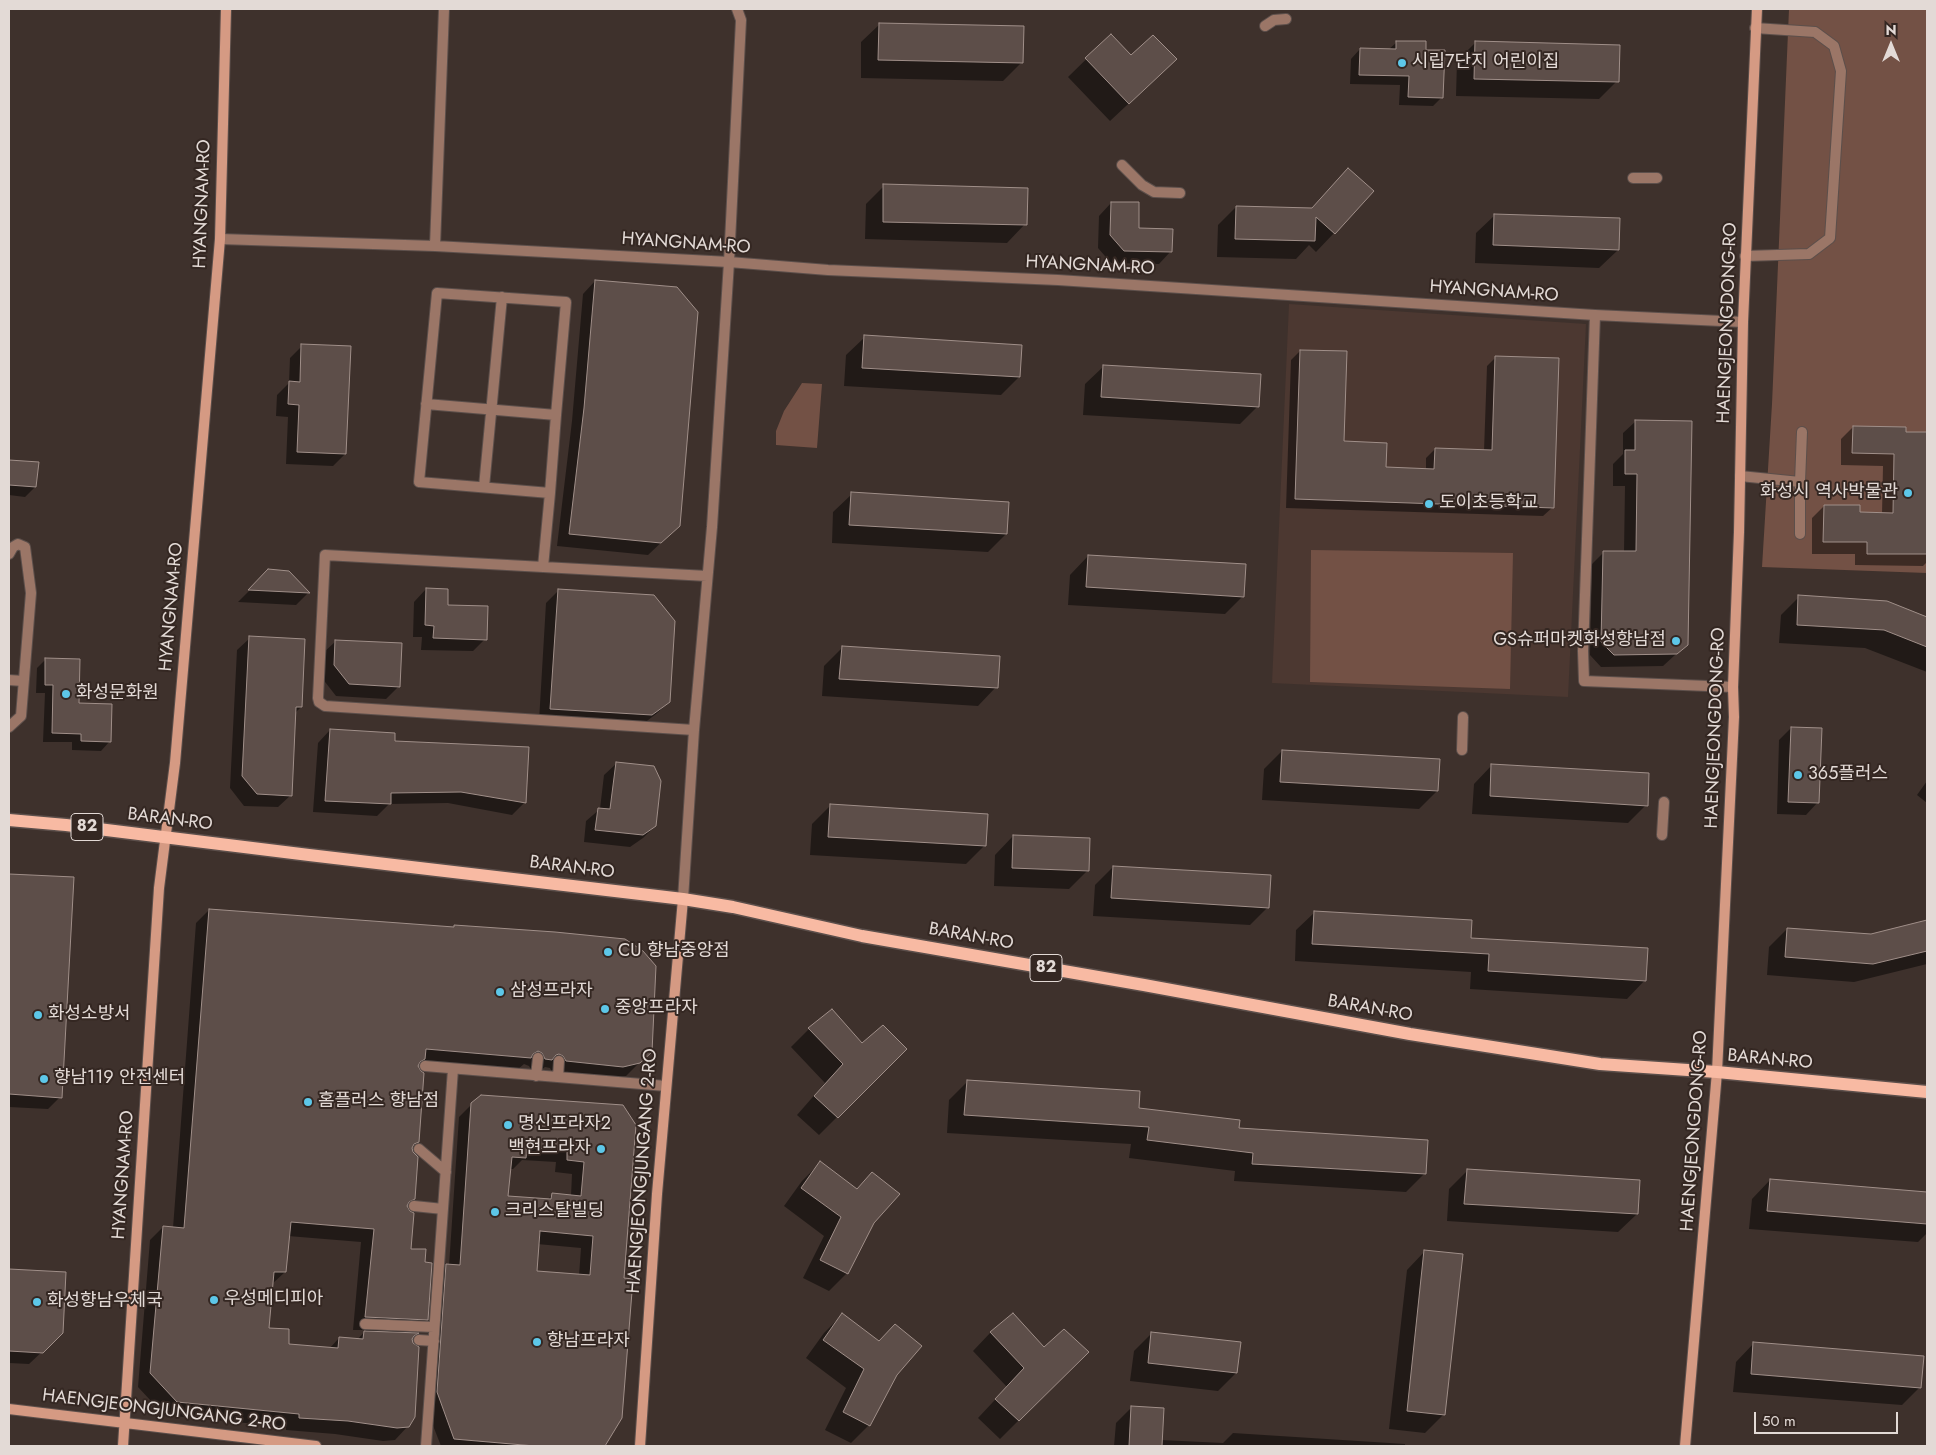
<!DOCTYPE html>
<html>
<head>
<meta charset="utf-8">
<style>
  body { margin:0 }
  #map { position:relative; width:1936px; height:1455px; overflow:hidden; background:#3e312c; font-family:Jost,sans-serif }
  canvas { display:block }
  .frame { position:absolute; inset:0; border:10px solid #e3dad6; pointer-events:none }
  .north { position:absolute; left:1866px; top:20px; width:50px; height:50px; -webkit-text-stroke:4px #342722; paint-order:stroke; rotate:0deg; font-size:14px; font-weight:700; line-height:20px; text-align:center; color:#e3dad6 }
  .north::after { content:''; display:block; margin:auto; width:18px; height:22px; background:#e3dad6; clip-path:polygon(50% 0,100% 100%,50% 72%,0 100%) }
  .scale { position:absolute; left:1754px; top:1412px; width:144px; height:22px; box-sizing:border-box; border:2px solid #e3dad6; border-top:0; padding-left:6px; font-size:15px; line-height:18px; white-space:nowrap; color:#e3dad6; -webkit-text-stroke:4px #342722; paint-order:stroke }
</style>
</head>
<body>
<div id="map">
<canvas width="1936" height="1455"></canvas>
<div class="frame"></div>
<div class="north">N</div>
<div class="scale">50 m</div>
</div>
<script>
const context = document.querySelector('canvas').getContext('2d');
context.lineJoin = 'round';
function fill(path, color) {
  context.fillStyle = color;
  context.fill(path, 'evenodd');
}
function toPath(rows) {
  const path = new Path2D();
  for (const r of rows) {
    path.moveTo(r[0], r[1]);
    for (let i = 2; i < r.length; i += 2) path.lineTo(r[i], r[i + 1]);
  }
  return path;
}
function strokePath(path, color, width, dash) {
  context.strokeStyle = color;
  context.lineWidth = width;
  context.lineCap = dash ? 'butt' : 'round';
  context.setLineDash(dash || []);
  context.stroke(path);
}
function drawText(font, color, halo, rows, align = 'center') {
  context.font = font + ' Jost,"Noto Sans KR",sans-serif';
  context.lineWidth = 4;
  context.setLineDash([]);
  context.textBaseline = 'middle';
  context.strokeStyle = halo;
  context.fillStyle = color;
  for (const [text, x, y, turn = 0] of rows) {
    context.save();
    context.translate(x, y);
    context.rotate((+turn || 0) * Math.PI / 180);
    context.textAlign = isNaN(turn) ? turn : align;
    if (halo) context.strokeText(text, 0, 0);
    context.fillText(text, 0, 0);
    context.restore();
  }
}
fill(toPath([
  [1289,304,1586,324,1568,697,1272,683]
]), '#4c3831');
fill(toPath([
  [1789,9,1927,9,1927,573,1762,567,1772,404],
  [802,383,822,384,817,448,776,445,776,431,784,411],
  [1311,550,1513,553,1510,689,1310,682]
]), '#735145');
fill(toPath([
  [880,24,1021,63,1003,81,861,78,861,42],
  [1111,35,1131,57,1157,77,1110,121,1068,77],
  [1397,42,1424,51,1442,97,1433,106,1399,105,1400,85,1350,84,1351,59,1360,49,1388,50],
  [1476,42,1617,81,1599,99,1456,96,1457,61],
  [1348,170,1334,233,1316,252,1309,245,1296,259,1217,257,1218,225,1236,207,1311,209],
  [884,186,1025,224,1007,243,865,239,866,204],
  [1111,203,1137,229,1171,251,1159,264,1111,263,1098,248,1099,216],
  [1495,215,1618,250,1599,268,1475,263,1476,233],
  [595,281,666,538,648,555,557,546,572,421,583,294],
  [865,337,1019,377,1001,395,844,386,846,355],
  [302,346,345,454,333,466,286,464,288,417,276,416,277,395,289,383,290,358],
  [1300,351,1343,442,1385,468,1426,470,1426,458,1435,449,1484,451,1487,366,1496,357,1553,507,1543,516,1286,508,1291,360],
  [1104,366,1258,406,1240,424,1083,415,1085,384],
  [1636,421,1687,644,1663,666,1601,667,1590,655,1592,564,1604,552,1624,552,1625,486,1613,486,1613,464,1623,454,1623,433],
  [1853,427,1904,433,1927,433,1927,562,1923,566,1855,565,1855,554,1812,554,1812,518,1824,506,1859,514,1882,514,1883,466,1841,465,1841,439],
  [9,461,37,464,35,487,25,497,9,495],
  [852,494,1006,534,988,552,832,543,833,512],
  [1088,556,1243,596,1225,614,1068,605,1070,575],
  [269,571,288,573,308,593,296,605,238,602],
  [426,589,485,639,473,651,421,650,422,637,413,637,414,602],
  [559,590,669,702,656,714,639,727,539,721,546,603],
  [1799,597,1887,602,1927,618,1927,672,1865,648,1779,643,1781,615],
  [250,638,301,707,295,713,291,795,278,807,244,806,230,788,237,650],
  [336,641,398,687,386,699,336,696,322,678,323,653],
  [842,648,996,687,978,706,822,696,824,666],
  [46,659,78,704,110,741,101,751,72,750,72,742,43,742,45,693,36,693,37,668],
  [1791,728,1818,802,1806,815,1777,814,1779,740],
  [330,730,393,742,527,748,524,803,512,815,448,803,389,804,377,816,313,812,318,743],
  [1282,751,1437,791,1419,809,1262,800,1264,769],
  [617,763,655,826,643,838,630,847,584,842,586,821,600,809,604,775],
  [1492,765,1646,805,1628,823,1472,814,1474,784],
  [1927,781,1927,803,1917,795],
  [830,806,985,845,966,864,810,855,812,824],
  [1013,836,1088,870,1069,889,994,886,995,855],
  [1113,867,1268,907,1250,925,1093,916,1095,885],
  [9,875,73,878,60,1097,48,1109,9,1107],
  [209,910,453,928,455,926,651,1051,626,1076,609,1080,553,1074,550,1068,545,1067,537,1073,532,1071,529,1066,524,1064,517,1070,420,1063,417,1066,418,1142,411,1149,414,1199,406,1206,410,1250,424,1264,427,1319,412,1334,416,1334,411,1339,408,1426,395,1440,383,1441,335,1434,286,1430,286,1427,164,1415,138,1387,150,1240,163,1227,173,1228,196,923],
  [288,1236,361,1242,353,1330,366,1330,357,1340,339,1338,329,1349,288,1346,268,1329,271,1285,285,1272],
  [1315,912,1470,939,1645,980,1627,999,1470,989,1471,972,1295,961,1296,930],
  [1927,921,1927,964,1854,982,1767,975,1769,947,1787,929,1871,935],
  [809,1029,862,1045,905,1049,819,1135,797,1115,825,1083,791,1047],
  [967,1082,1137,1109,1238,1129,1426,1141,1424,1174,1406,1192,1234,1181,1235,1171,1129,1158,1131,1144,947,1133,949,1100],
  [472,1104,622,1107,622,1279,620,1418,604,1446,441,1446,425,1405,434,1278,446,1265,449,1266,459,1117],
  [522,1160,556,1162,555,1172,572,1174,571,1196,552,1195,547,1200,507,1197,509,1169,513,1169],
  [537,1244,581,1248,579,1276,535,1272],
  [820,1163,856,1190,872,1174,873,1223,847,1273,829,1291,803,1278,824,1236,784,1206,802,1181],
  [1467,1171,1639,1181,1637,1214,1618,1232,1447,1221,1449,1189],
  [1770,1180,1927,1193,1927,1233,1918,1242,1749,1229,1752,1199],
  [1425,1251,1444,1414,1425,1433,1389,1429,1407,1270],
  [9,1270,65,1273,62,1333,29,1364,9,1363],
  [842,1315,896,1375,869,1425,851,1443,825,1430,846,1388,806,1358,824,1333],
  [991,1332,1044,1349,1087,1352,1000,1439,978,1418,1007,1387,973,1351],
  [1152,1333,1236,1373,1218,1391,1130,1381,1134,1351],
  [1754,1343,1920,1387,1902,1405,1733,1392,1736,1362],
  [1132,1407,1161,1440,1223,1443,1233,1433,1405,1444,1405,1446,1114,1446,1116,1423]
]), '#0007');
const building = toPath([
  [879,23,1024,26,1023,63,878,60,879,23],
  [1111,34,1131,55,1153,35,1177,59,1129,104,1085,58,1111,34],
  [1396,41,1426,41,1426,50,1445,50,1443,98,1408,97,1409,76,1359,75,1360,48,1396,49,1396,41],
  [1475,41,1620,45,1619,82,1474,79,1475,41],
  [1348,168,1374,191,1335,234,1316,217,1315,241,1235,239,1236,206,1312,208,1348,168],
  [883,184,1028,188,1027,225,883,222,883,184],
  [1111,202,1139,202,1139,228,1173,229,1172,252,1124,251,1110,235,1111,202],
  [1494,214,1620,218,1619,250,1493,245,1494,214],
  [595,280,677,287,698,312,680,526,661,543,569,534,584,408,595,280],
  [864,335,1022,345,1020,377,862,368,864,335],
  [301,344,351,346,346,454,297,452,299,405,288,404,289,381,300,382,301,344],
  [1300,350,1347,351,1344,441,1387,443,1386,467,1434,469,1435,448,1492,450,1495,356,1559,358,1554,508,1295,499,1300,350],
  [1103,365,1261,374,1259,407,1101,397,1103,365],
  [1635,420,1692,421,1688,645,1677,654,1614,655,1601,642,1603,551,1636,551,1637,474,1625,474,1625,450,1635,450,1635,420],
  [1853,426,1906,427,1906,432,1927,432,1927,554,1867,554,1867,542,1823,542,1824,505,1860,505,1860,512,1893,513,1894,454,1852,453,1853,426],
  [9,460,39,462,36,487,9,485,9,460],
  [851,492,1009,502,1007,534,849,525,851,492],
  [1088,555,1246,564,1244,597,1086,587,1088,555],
  [268,569,289,571,310,593,248,590,268,569],
  [426,588,448,589,448,605,488,606,487,640,433,638,434,626,425,625,426,588],
  [558,589,654,595,675,621,670,702,652,715,550,709,558,589],
  [1798,595,1887,601,1927,617,1927,647,1884,630,1797,625,1798,595],
  [249,636,305,639,302,707,296,707,292,796,257,794,242,776,249,636],
  [335,640,402,643,400,687,349,684,334,665,335,640],
  [842,646,1000,656,998,688,839,679,842,646],
  [45,658,80,659,79,703,112,704,111,742,81,741,81,734,52,733,53,685,45,685,45,658],
  [1791,727,1822,728,1819,803,1788,802,1791,727],
  [330,729,395,733,395,741,529,747,526,803,461,792,391,793,391,804,325,801,330,729],
  [1282,750,1440,759,1438,791,1280,782,1282,750],
  [616,762,654,766,661,781,656,826,643,835,595,830,598,808,610,809,616,762],
  [1491,764,1649,773,1648,806,1490,796,1491,764],
  [830,804,988,814,986,846,828,837,830,804],
  [1013,835,1090,838,1089,871,1012,868,1013,835],
  [1113,866,1271,875,1269,908,1111,898,1113,866],
  [9,874,74,877,62,1098,9,1094,9,874],
  [209,909,454,927,454,925,555,932,625,939,643,951,656,966,652,1052,640,1063,623,1067,566,1061,563,1056,559,1054,556,1055,552,1060,545,1059,542,1053,538,1051,533,1054,531,1058,426,1049,425,1059,420,1062,418,1066,421,1071,424,1073,419,1142,414,1144,412,1148,413,1152,418,1157,415,1199,409,1202,407,1206,410,1211,414,1213,411,1249,426,1249,425,1262,432,1263,428,1320,365,1317,374,1229,291,1222,286,1272,274,1272,269,1328,289,1329,289,1344,338,1348,339,1337,363,1339,364,1331,419,1333,414,1336,412,1339,413,1343,419,1347,415,1417,409,1427,397,1428,348,1421,299,1418,299,1414,177,1402,150,1373,163,1226,184,1228,209,909],
  [1314,911,1472,920,1471,938,1648,948,1646,981,1488,971,1489,954,1312,944,1314,911],
  [1927,920,1927,951,1873,964,1785,957,1787,928,1871,934,1927,920],
  [832,1009,862,1043,883,1025,907,1049,838,1118,814,1096,843,1064,808,1028,832,1009],
  [967,1080,1140,1091,1139,1108,1240,1120,1239,1128,1428,1140,1426,1174,1252,1164,1253,1153,1147,1140,1149,1127,964,1115,967,1080],
  [481,1095,623,1105,636,1125,624,1278,633,1279,622,1418,605,1446,535,1446,454,1439,437,1392,446,1264,460,1265,471,1103,481,1095],
  [527,1148,567,1150,567,1160,584,1162,581,1196,552,1193,551,1199,508,1196,512,1157,526,1158,527,1148],
  [540,1231,593,1236,590,1275,537,1271,540,1231],
  [820,1161,857,1189,872,1172,900,1194,874,1223,848,1274,820,1260,841,1217,801,1188,820,1161],
  [1467,1169,1640,1180,1638,1214,1464,1204,1467,1169],
  [1770,1179,1927,1192,1927,1224,1767,1211,1770,1179],
  [1424,1250,1463,1254,1445,1415,1407,1411,1424,1250],
  [9,1269,66,1272,63,1333,43,1353,9,1351,9,1269],
  [842,1313,879,1341,895,1324,922,1346,897,1375,870,1426,843,1412,864,1369,823,1340,842,1313],
  [1013,1313,1044,1347,1064,1329,1089,1352,1019,1421,995,1399,1024,1368,990,1332,1013,1313],
  [1151,1332,1241,1342,1237,1373,1148,1363,1151,1332],
  [1753,1342,1924,1356,1921,1388,1751,1374,1753,1342],
  [1131,1406,1164,1408,1162,1446,1129,1446,1131,1406]
]);
fill(building, '#5d4e49');
strokePath(building, '#a08f89', 1);
const street = toPath([
  [1265,26,1274,20,1286,19],
  [1122,165,1142,185,1154,192,1180,193],
  [1633,178,1657,178],
  [220,239,435,246,729,262,828,270,1058,280,1595,315,1743,322],
  [435,246,444,9],
  [1745,256,1809,254,1830,238,1841,71,1834,46,1815,32,1755,28],
  [1595,315,1583,651,1584,681,1733,687],
  [426,404,556,415],
  [1740,476,1800,482,1802,432],
  [484,487,502,297],
  [1800,534,1800,482],
  [9,554,13,547,18,544,25,547,31,593,21,716,9,727],
  [543,567,550,493,556,415,566,302,437,293,419,482,550,493],
  [9,680,23,681],
  [694,730,325,706,319,702,318,698,325,555,707,576],
  [1462,750,1463,717],
  [1662,835,1664,802],
  [683,899,694,730,712,527,729,262,741,20,737,9],
  [425,1066,666,1086],
  [536,1076,538,1058],
  [558,1077,559,1061],
  [419,1149,446,1172],
  [414,1206,443,1209],
  [365,1324,434,1327],
  [419,1340,434,1341],
  [426,1446,453,1069]
]);
const secondary = toPath([
  [9,1409,316,1446],
  [123,1446,159,888,175,763,220,239,226,9],
  [640,1446,657,1194,683,899],
  [1685,1446,1717,1072,1734,717,1733,687,1739,532,1743,322,1757,9]
]);
const primary = toPath([
  [9,820,66,825,309,855,683,899,733,907,862,936,1144,985,1410,1034,1600,1064,1717,1072,1927,1092]
]);
strokePath(street, '#5c4f4b', 12);
strokePath(secondary, '#5c4f4b', 12);
strokePath(primary, '#5c4f4b', 15);
strokePath(street, '#9b7667', 10);
strokePath(secondary, '#d59a83', 10);
strokePath(primary, '#f8baa3', 12);
for (const [x, y, r, color] of [
  [1402,63,5,"#5dc7e8"],
  [1908,493,5,"#5dc7e8"],
  [1429,504,5,"#5dc7e8"],
  [1676,641,5,"#5dc7e8"],
  [66,694,5,"#5dc7e8"],
  [1798,775,5,"#5dc7e8"],
  [608,952,5,"#5dc7e8"],
  [500,992,5,"#5dc7e8"],
  [605,1009,5,"#5dc7e8"],
  [38,1015,5,"#5dc7e8"],
  [44,1079,5,"#5dc7e8"],
  [308,1102,5,"#5dc7e8"],
  [508,1125,5,"#5dc7e8"],
  [601,1149,5,"#5dc7e8"],
  [495,1212,5,"#5dc7e8"],
  [214,1300,5,"#5dc7e8"],
  [37,1302,5,"#5dc7e8"],
  [537,1342,5,"#5dc7e8"]
]) {
  const dot = new Path2D();
  dot.arc(x, y, r, 0, 2 * Math.PI);
  context.fillStyle = color;
  context.fill(dot);
  strokePath(dot, '#342722', 2);
}
for (const [x, y, w] of [
  [87,827,32],
  [1046,968,32]
]) {
  const box = new Path2D();
  box.roundRect(x - w / 2, y - 13.5, w, 27, 4);
  context.fillStyle = '#342722';
  context.fill(box);
  strokePath(box, '#e3dad6', 1);
}
drawText('bold 16px', '#e3dad6', null, [
  ["82",87,827],
  ["82",1046,968]
]);
drawText('18px', '#e3dad6', '#342722', [
  ["시립7단지 어린이집",1412,63],
  ["화성시 역사박물관",1898,493,"right"],
  ["도이초등학교",1439,504],
  ["GS슈퍼마켓화성향남점",1666,641,"right"],
  ["화성문화원",76,694],
  ["365플러스",1808,775],
  ["CU 향남중앙점",618,952],
  ["삼성프라자",510,992],
  ["중앙프라자",615,1009],
  ["화성소방서",48,1015],
  ["향남119 안전센터",54,1079],
  ["홈플러스 향남점",318,1102],
  ["명신프라자2",518,1125],
  ["백현프라자",591,1149,"right"],
  ["크리스탈빌딩",505,1212],
  ["우성메디피아",224,1300],
  ["화성향남우체국",47,1302],
  ["향남프라자",547,1342]
], 'left');
drawText('18px', '#e3dad6', '#342722', [
  ["HYANGNAM-RO",203,204,-88],
  ["HYANGNAM-RO",686,244,4],
  ["HYANGNAM-RO",1090,266,3],
  ["HYANGNAM-RO",1494,292,4],
  ["HAENGJEONGDONG-RO",1728,323,-88],
  ["HYANGNAM-RO",172,607,-85],
  ["HAENGJEONGDONG-RO",1716,728,-88],
  ["BARAN-RO",170,820,7],
  ["BARAN-RO",572,868,7],
  ["BARAN-RO",971,937,10],
  ["BARAN-RO",1370,1009,10],
  ["BARAN-RO",1770,1060,5],
  ["HAENGJEONGDONG-RO",1695,1131,-86],
  ["HAENGJEONGJUNGANG 2-RO",643,1171,-86],
  ["HYANGNAM-RO",124,1175,-86],
  ["HAENGJEONGJUNGANG 2-RO",164,1411,7]
]);
</script>
</body>
</html>
